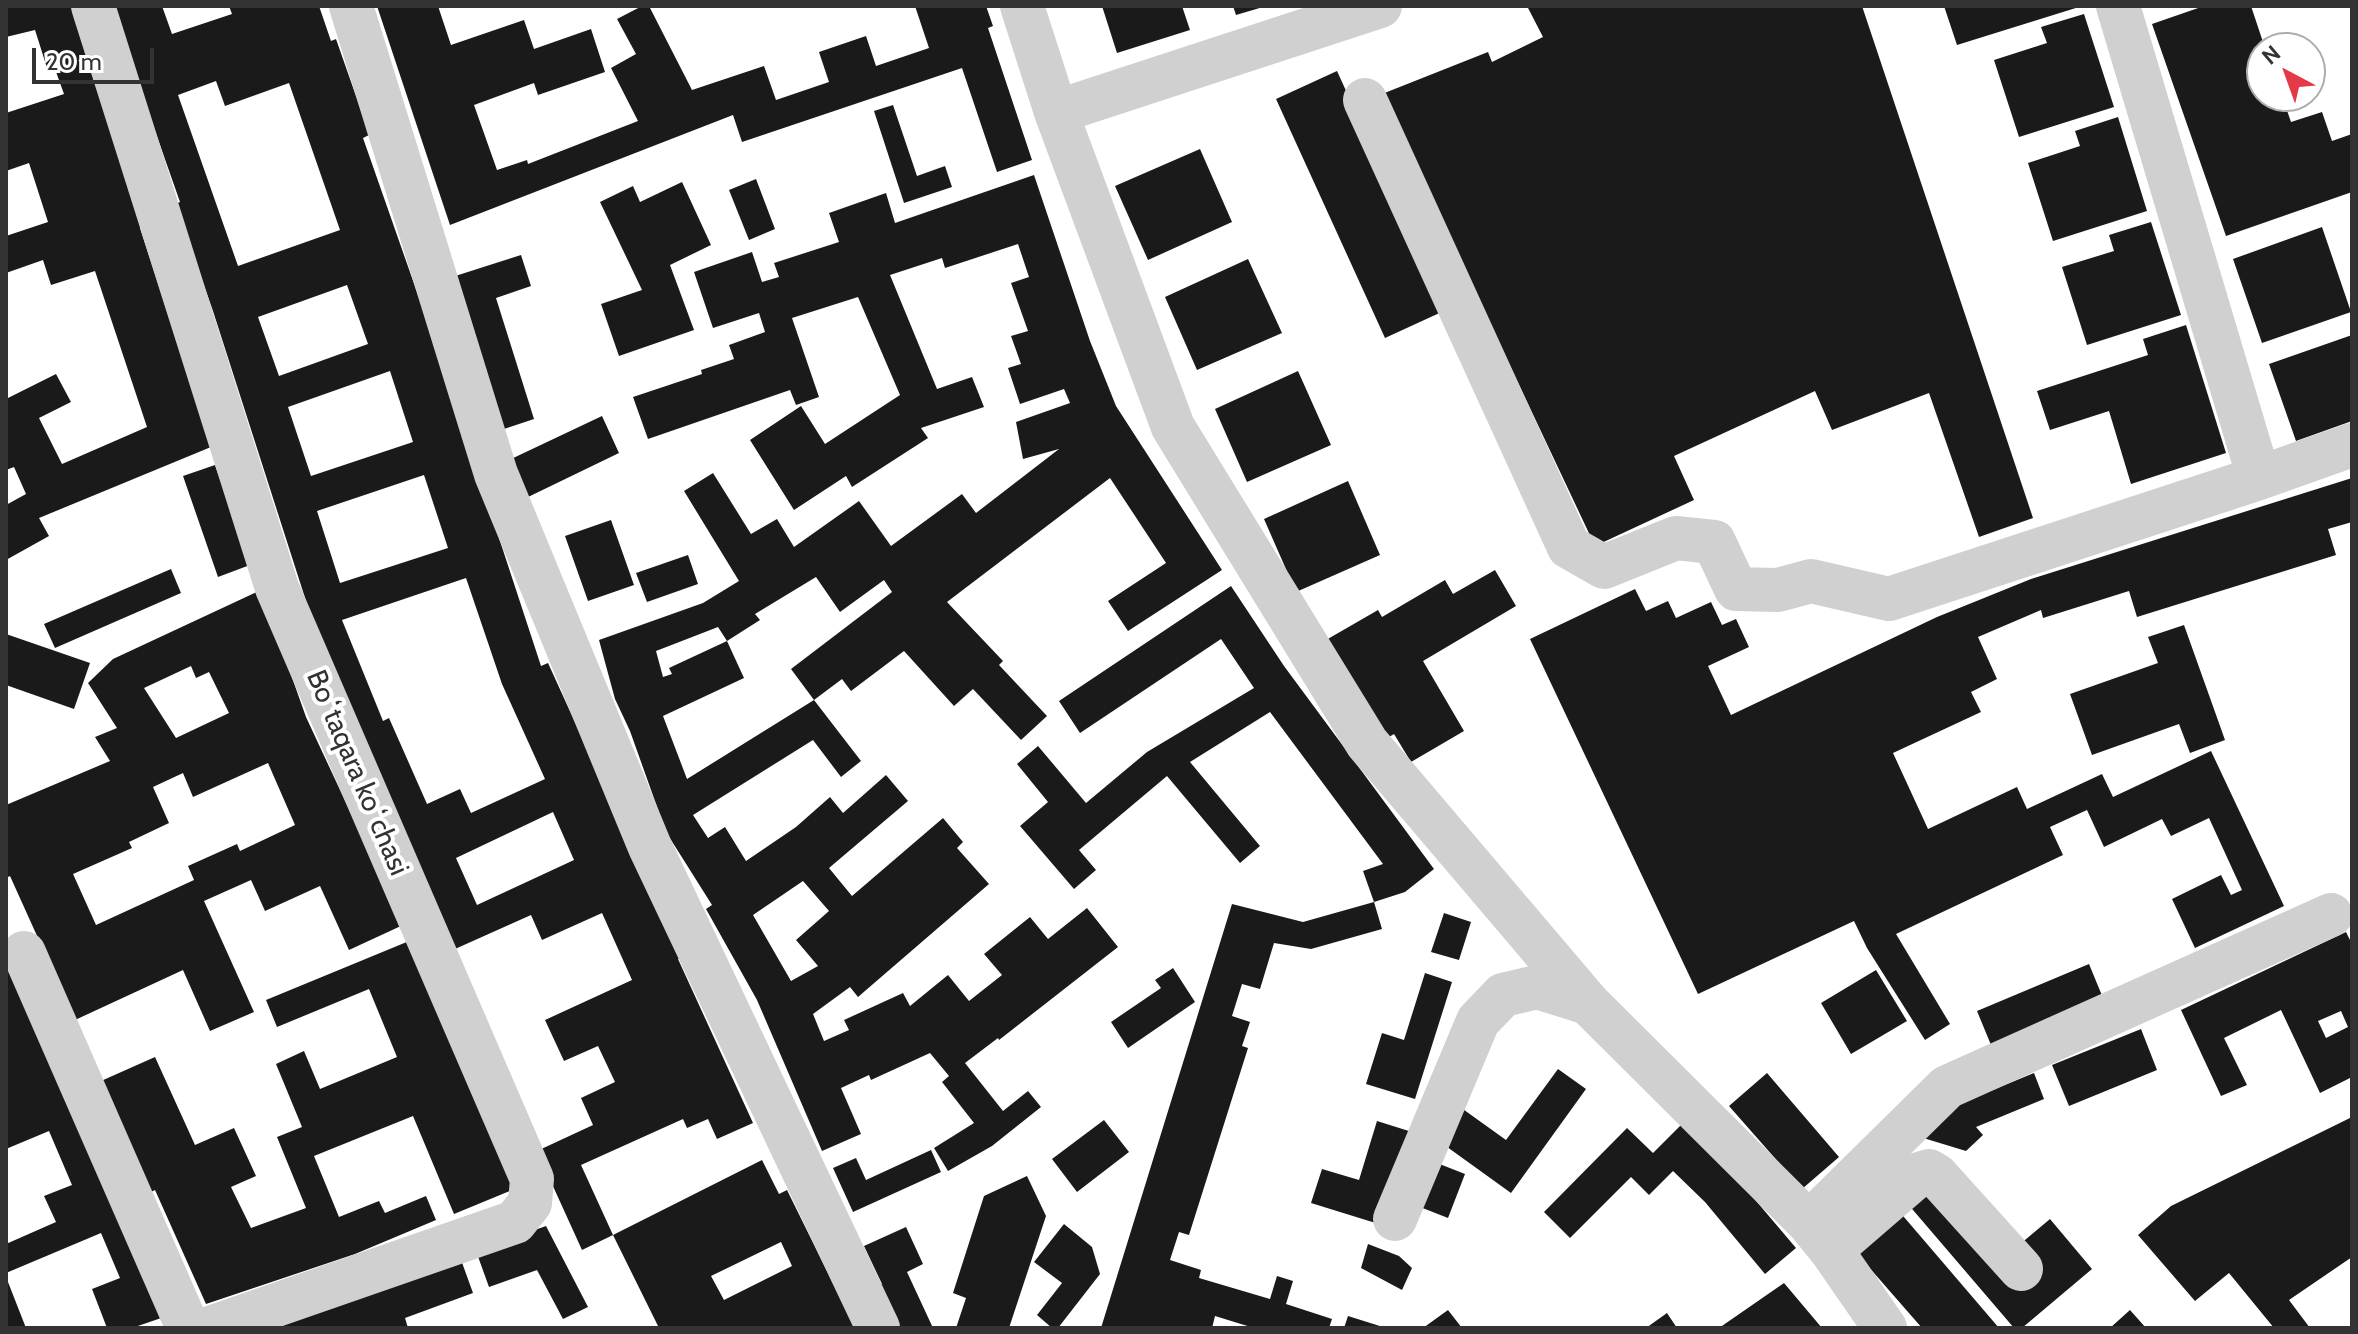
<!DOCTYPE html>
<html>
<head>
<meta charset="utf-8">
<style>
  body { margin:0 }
  #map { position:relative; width:2358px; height:1334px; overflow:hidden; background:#fff; font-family:Cabin,sans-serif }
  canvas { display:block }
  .frame { position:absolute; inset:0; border:8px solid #333; pointer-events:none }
  .north { position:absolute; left:2246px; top:32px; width:80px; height:80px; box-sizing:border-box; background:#fff; border:2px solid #adadad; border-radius:50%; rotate:319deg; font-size:22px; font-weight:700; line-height:32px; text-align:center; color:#333 }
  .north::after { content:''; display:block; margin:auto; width:28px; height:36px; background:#e63946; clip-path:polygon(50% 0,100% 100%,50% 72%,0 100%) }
  .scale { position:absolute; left:32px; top:48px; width:122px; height:36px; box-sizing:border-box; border:4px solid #333; border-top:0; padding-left:10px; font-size:24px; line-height:28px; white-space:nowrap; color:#333; -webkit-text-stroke:6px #fff; paint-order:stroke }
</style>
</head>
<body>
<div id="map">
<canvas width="2358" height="1334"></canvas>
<div class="frame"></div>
<div class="north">N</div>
<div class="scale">20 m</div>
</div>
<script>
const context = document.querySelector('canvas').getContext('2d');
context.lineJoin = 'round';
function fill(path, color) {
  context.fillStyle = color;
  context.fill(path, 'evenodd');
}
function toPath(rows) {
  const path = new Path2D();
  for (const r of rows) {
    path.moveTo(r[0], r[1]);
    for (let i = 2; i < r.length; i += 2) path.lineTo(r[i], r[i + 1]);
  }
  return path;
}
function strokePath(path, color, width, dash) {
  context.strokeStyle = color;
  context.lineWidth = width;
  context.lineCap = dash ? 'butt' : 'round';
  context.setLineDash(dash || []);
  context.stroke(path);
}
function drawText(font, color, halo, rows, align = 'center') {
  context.font = font + ' Cabin,sans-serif';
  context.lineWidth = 8;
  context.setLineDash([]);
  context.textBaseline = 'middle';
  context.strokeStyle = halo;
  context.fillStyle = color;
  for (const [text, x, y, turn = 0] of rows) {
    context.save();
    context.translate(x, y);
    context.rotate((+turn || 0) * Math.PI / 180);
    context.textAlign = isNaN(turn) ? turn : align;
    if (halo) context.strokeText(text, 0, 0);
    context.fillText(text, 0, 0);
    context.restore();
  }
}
fill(toPath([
  [6,6,71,6,144,226,140,228,211,447,39,518,49,536,6,560,6,505,26,494,14,467,6,470,6,399,56,374,71,402,39,418,62,464,147,427,95,271,51,285,43,260,6,273,6,236,48,222,29,163,6,171,6,113,64,94,55,69,48,71,35,30,6,37],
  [106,6,162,6,172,34,232,14,229,6,319,6,331,41,336,39,363,116,369,135,363,138,439,355,541,666,548,663,682,957,678,959,753,1123,717,1139,708,1119,687,1128,683,1119,581,1165,613,1235,762,1160,779,1194,787,1190,855,1328,659,1328,613,1235,582,1250,537,1151,593,1125,581,1098,615,1082,598,1046,564,1061,545,1020,632,980,602,913,542,940,531,915,455,949,315,629,213,311,175,204,180,202,146,105],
  [216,81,225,106,289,83,340,230,238,266,178,95],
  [347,285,368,344,279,376,258,317],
  [390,371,413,442,311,476,288,407],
  [424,475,448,548,340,583,317,511],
  [466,578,502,684,545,779,471,813,460,789,427,804,389,718,383,721,342,620],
  [553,812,574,860,477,905,456,858],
  [781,1242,792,1266,724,1300,711,1276],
  [377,6,438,6,451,45,524,20,534,49,591,29,605,72,538,95,534,83,474,105,497,170,527,160,528,164,638,121,611,68,636,54,617,19,642,6,649,6,692,90,764,66,776,100,829,82,819,52,866,36,876,66,929,48,915,6,986,6,993,26,988,28,1032,160,997,172,962,68,742,142,733,115,450,225],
  [1102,6,1182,6,1190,30,1117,53],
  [1233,6,1263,6,1263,7,1236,15],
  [1527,6,1862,6,2033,518,1979,537,1929,393,1832,430,1815,391,1674,456,1694,500,1595,546,1382,94,1488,52,1492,62,1543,37],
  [1944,6,2078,6,2079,7,1957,45],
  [2204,6,2251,6,2265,48,2262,48,2262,96,2282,96,2291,122,2322,112,2332,141,2352,134,2352,192,2226,236,2152,24],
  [2084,14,2114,107,2019,137,1994,60,2047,43,2041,27],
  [1337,71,1446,310,1385,338,1276,99],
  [893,105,917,176,945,166,952,187,904,203,874,111],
  [2118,117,2147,211,2053,241,2028,163,2080,146,2075,131],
  [1200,149,1232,222,1148,260,1115,186],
  [1034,175,1090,341,1116,406,1222,570,1128,631,1108,601,1166,563,1110,478,947,602,1003,661,999,665,1047,716,1021,740,973,689,954,706,904,651,851,691,842,679,814,700,791,669,892,592,884,580,840,612,816,577,755,614,760,620,727,641,718,627,656,651,663,677,672,674,669,668,727,641,744,678,663,716,687,779,814,700,861,761,841,777,813,740,693,815,708,838,725,827,746,861,796,827,830,797,843,813,886,775,908,801,829,868,852,896,943,818,963,842,957,848,989,884,858,997,850,987,813,1014,824,1041,849,1030,844,1020,903,993,910,1006,948,975,969,1001,1002,975,984,954,1030,917,1048,939,1087,908,1118,947,999,1040,998,1038,965,1063,1003,1111,1028,1091,1041,1107,992,1146,948,1171,934,1148,974,1123,942,1082,949,1076,930,1053,871,1080,869,1075,841,1088,861,1134,822,1151,757,1000,706,909,712,905,666,832,630,731,615,699,599,640,703,603,739,581,684,491,713,473,751,534,777,519,794,547,859,501,891,546,962,494,976,513,1059,449,1023,459,1016,422,1070,403,1064,389,1020,404,1008,368,1021,364,1011,336,1028,331,1011,283,1029,277,1018,244,945,268,942,258,890,275,937,389,972,377,984,407,921,428,928,438,852,487,846,476,794,510,750,440,801,406,825,444,900,395,858,297,792,318,819,397,796,405,790,390,648,439,633,397,702,374,701,370,734,359,729,345,765,332,759,313,713,328,694,272,752,252,762,282,779,277,774,263,839,242,829,213,886,193,895,223],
  [803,881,829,911,796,940,818,966,791,981,753,915],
  [756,179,775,229,749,240,729,190],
  [682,182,711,245,670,265,694,330,619,356,601,304,642,290,600,202,633,186,640,202],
  [2151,222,2181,315,2087,345,2062,267,2114,251,2109,235],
  [2322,227,2351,312,2262,343,2233,259],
  [521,255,531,286,496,298,534,419,498,431,449,278],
  [1248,259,1282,333,1197,370,1165,297],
  [2186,325,2226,453,2131,484,2109,411,2050,430,2037,391,2148,355,2143,339],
  [2352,335,2352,421,2296,441,2269,364],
  [1298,371,1331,445,1247,482,1215,409],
  [602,416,619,453,526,498,509,460],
  [215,465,250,565,218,577,183,476],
  [2352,478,2352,522,2328,529,2336,555,2137,617,2129,591,2043,618,2041,610,1978,637,1997,679,1971,692,1981,712,1893,753,1928,829,2017,787,2027,809,2102,774,2113,797,2211,751,2284,906,2195,948,2172,899,2221,875,2231,895,2242,890,2209,818,2171,836,2162,819,2104,847,2087,810,2050,827,2063,855,1896,934,1950,1024,1925,1040,1867,948,1854,921,1698,994,1530,639,1635,589,1646,611,1668,601,1676,618,1711,602,1722,625,1736,619,1749,647,1708,666,1731,715,1937,617,2031,579],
  [1348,481,1380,555,1296,592,1264,519],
  [611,520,634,585,588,601,565,536],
  [688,555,698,584,647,602,636,573],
  [171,569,181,593,55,648,44,624],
  [1495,570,1516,606,1423,661,1464,731,1411,762,1394,734,1384,740,1326,640,1378,610,1382,617,1445,580,1453,594],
  [1231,586,1284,666,1434,869,1405,892,1374,902,1363,871,1383,864,1270,712,1190,762,1260,846,1240,863,1167,776,1079,850,1096,870,1074,889,1020,826,1048,802,1017,764,1038,746,1086,803,1147,752,1254,688,1221,639,1080,733,1059,701],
  [261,590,306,717,403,925,349,950,320,886,265,911,251,880,204,901,254,1012,210,1031,183,970,75,1020,10,876,6,878,6,805,110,761,95,737,117,728,88,683,113,659],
  [191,666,196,678,209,672,229,713,176,738,144,688],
  [268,763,295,825,240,851,237,844,188,866,194,880,96,925,73,874,132,848,129,842,169,823,153,787,183,773,193,797],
  [2184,625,2225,740,2190,753,2179,724,2092,755,2070,694,2158,663,2148,637],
  [6,634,90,663,74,709,6,685],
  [1374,902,1382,929,1311,949,1274,943,1260,989,1242,984,1232,1016,1250,1022,1242,1046,1248,1048,1189,1235,1179,1232,1170,1260,1201,1270,1199,1278,1270,1299,1277,1276,1293,1281,1286,1304,1332,1319,1329,1328,1254,1328,1215,1316,1212,1328,1101,1328,1232,904,1303,922],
  [1444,913,1471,922,1459,960,1431,952],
  [2346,932,2352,944,2352,1077,2320,1093,2281,1010,2224,1038,2247,1085,2221,1096,2181,1010],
  [2341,1011,2348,1027,2326,1038,2318,1021],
  [6,935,170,1315,132,1328,107,1328,92,1289,120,1278,101,1233,6,1273,6,1244,56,1222,44,1196,72,1185,49,1131,6,1149],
  [414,939,517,1188,454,1214,413,1116,314,1156,339,1217,379,1201,385,1213,426,1196,436,1220,355,1254,206,1304,155,1190,151,1192,101,1081,155,1057,195,1145,234,1128,256,1176,231,1187,251,1228,306,1208,277,1137,302,1127,276,1064,304,1051,320,1089,397,1057,369,989,277,1027,266,1000],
  [2089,964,2103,998,1991,1045,1977,1011],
  [1173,968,1195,1002,1128,1048,1111,1022,1161,988,1155,980],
  [1876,970,1907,1021,1851,1054,1821,1003],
  [1425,973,1452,982,1415,1099,1366,1084,1382,1033,1404,1040],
  [2141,1029,2157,1070,2069,1106,2052,1065],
  [1558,1069,1586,1089,1511,1193,1443,1144,1460,1107,1506,1140],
  [1767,1073,1839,1157,1802,1189,1729,1106],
  [2034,1073,2044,1099,1976,1127,1983,1135,1966,1151,1920,1137,1956,1105],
  [2352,1117,2352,1257,2289,1300,2310,1328,2274,1328,2229,1273,2195,1301,2138,1235,2171,1206],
  [1104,1120,1129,1152,1077,1192,1052,1159],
  [1377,1121,1412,1132,1382,1225,1311,1203,1322,1169,1359,1180],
  [1682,1124,1735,1176,1796,1248,1765,1274,1705,1202,1673,1171,1649,1195,1631,1177,1570,1238,1544,1212,1627,1128,1653,1153],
  [931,1150,941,1172,853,1212,833,1168,856,1158,866,1180],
  [1437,1163,1465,1174,1448,1218,1420,1207],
  [1027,1176,1046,1216,1009,1328,956,1328,966,1298,953,1293,984,1196],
  [1932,1181,2019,1245,2050,1219,2092,1269,2022,1328,2014,1328,1907,1203],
  [1898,1210,1999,1328,1922,1328,1853,1249],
  [1064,1224,1092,1247,1100,1274,1058,1328,1052,1328,1037,1315,1062,1283,1034,1262],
  [546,1226,588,1307,563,1319,537,1270,489,1287,476,1251],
  [906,1227,923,1264,907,1272,933,1328,896,1328,876,1286,882,1284,864,1246],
  [1368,1244,1399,1256,1412,1268,1402,1290,1361,1268],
  [460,1257,473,1293,405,1318,408,1328,261,1328],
  [6,1277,26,1328,6,1328],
  [1784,1283,1822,1328,1719,1328],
  [1448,1310,1462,1328,1423,1328],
  [2130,1310,2146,1328,2110,1328],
  [1667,1313,1677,1328,1646,1328],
  [1348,1316,1383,1327,1383,1328,1344,1328]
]), '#1a1a1a');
strokePath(toPath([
  [93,6,277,588,532,1179,530,1203,515,1222,210,1328],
  [351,6,496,474,650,847,878,1328],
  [1022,6,1056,112,1173,427,1367,743,1588,1003,1809,1223,1831,1250,1885,1328],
  [1365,100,1569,547,1604,567,1676,538,1714,542,1736,589,1778,590,1811,581,1889,599,2259,478,2118,6],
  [1056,112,1380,6],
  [2259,478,2352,445],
  [24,953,188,1328],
  [1395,1219,1478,1021,1503,995,1537,987,1588,1003],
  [1809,1223,1947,1087,2331,915],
  [1831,1250,1919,1174,1929,1171,1937,1176,2021,1269]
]), '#d0d0d0', 44);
drawText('28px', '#333', '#fff', [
  ["Boʻtaqara koʻchasi",357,773,67]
]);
</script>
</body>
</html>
